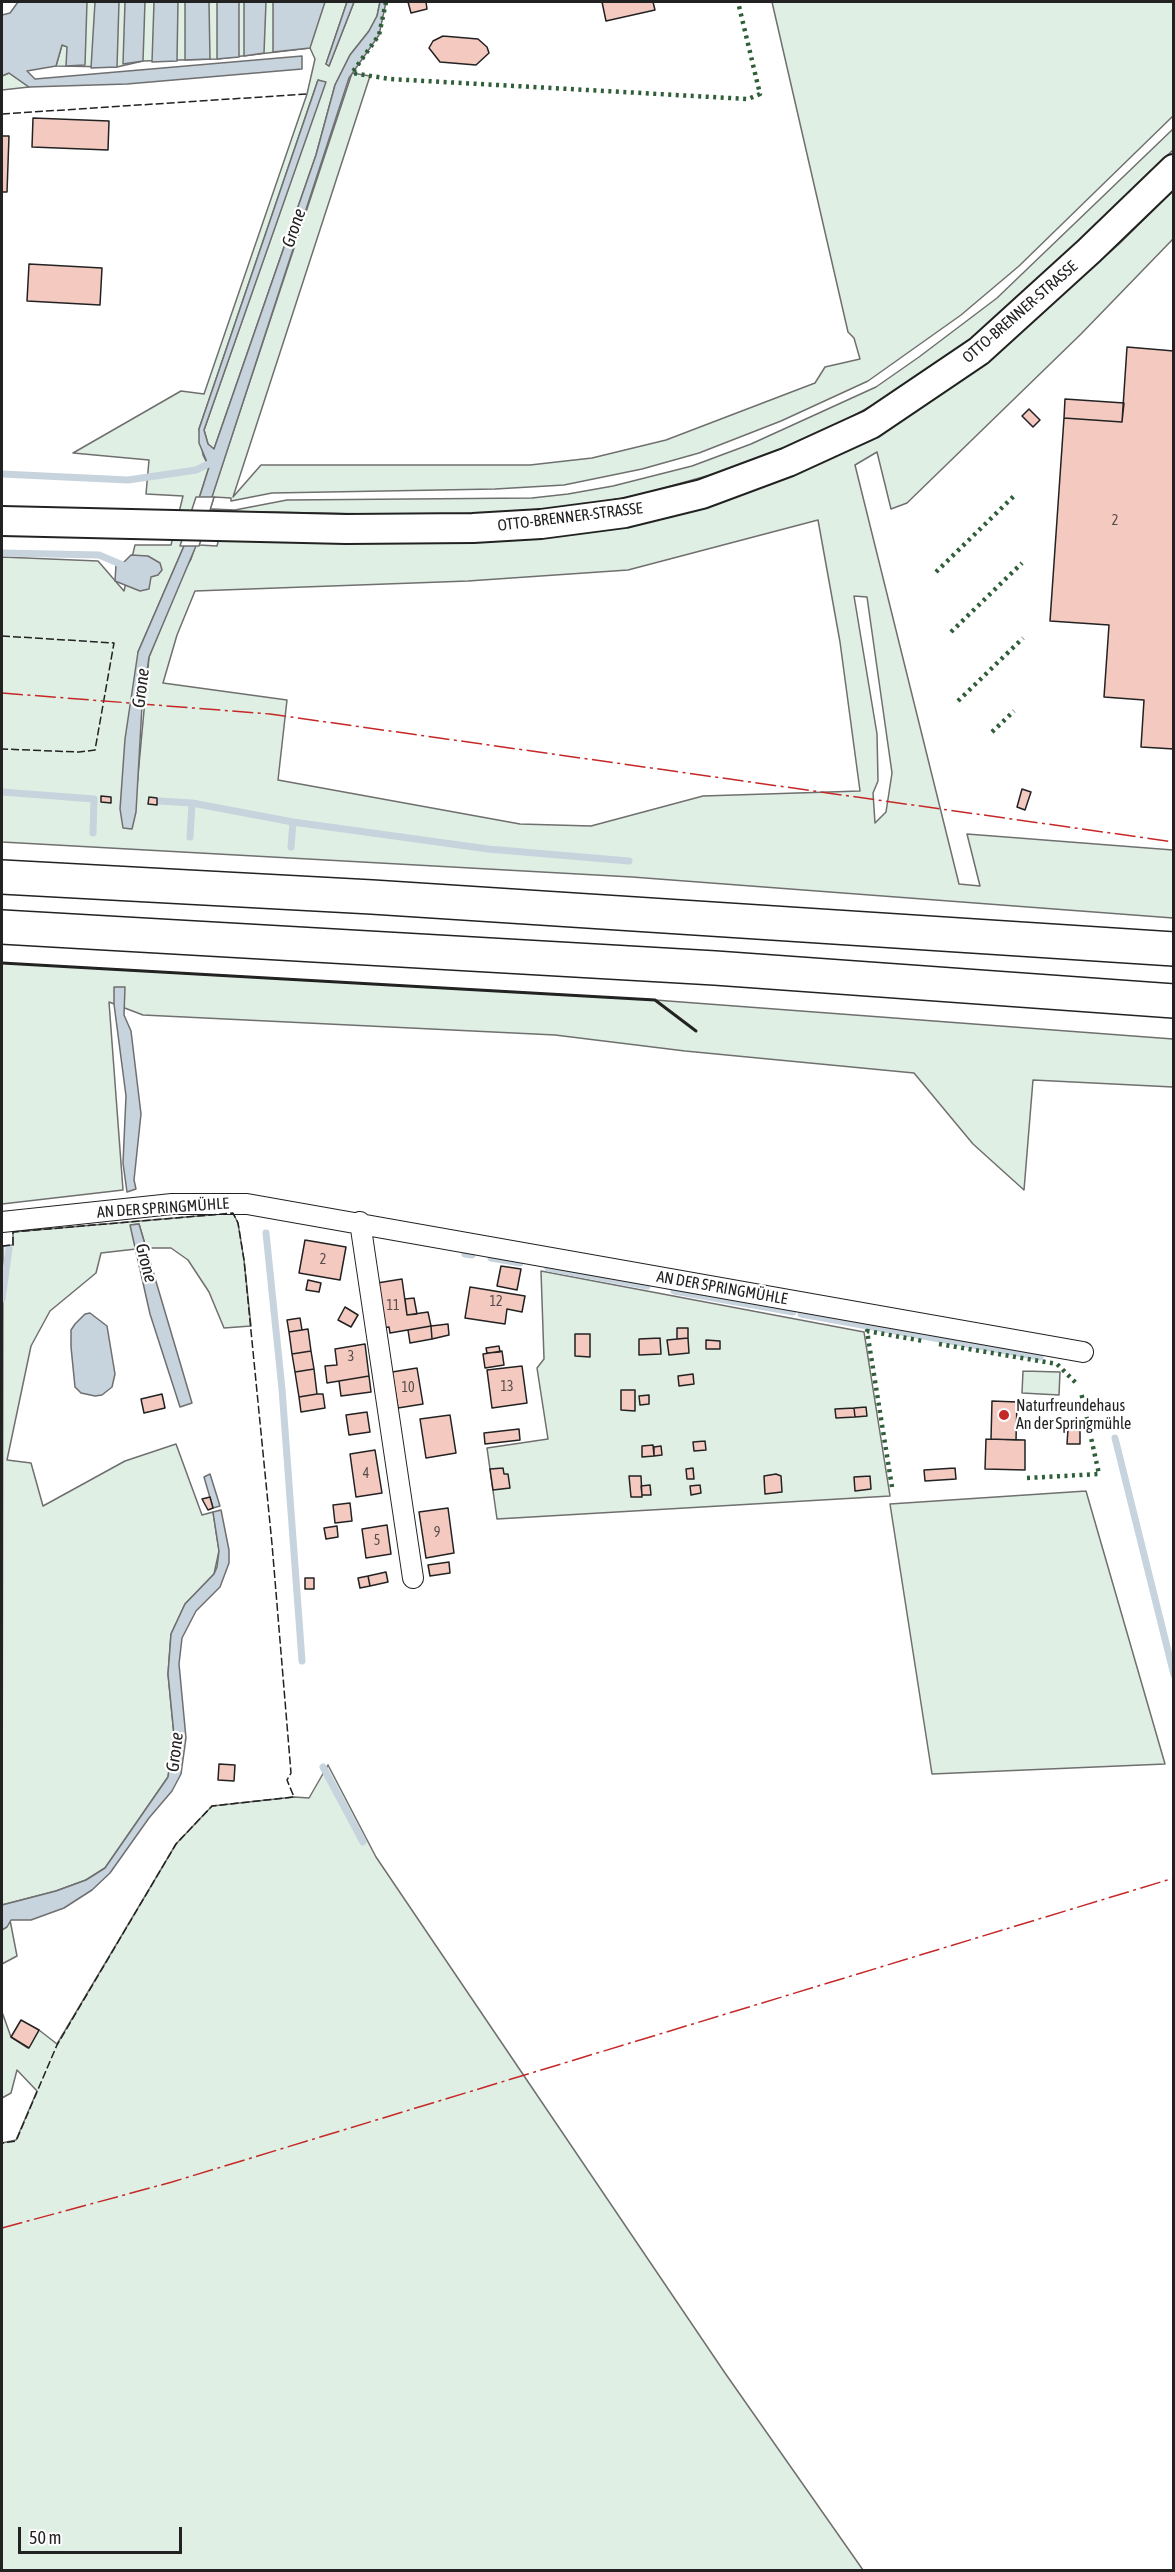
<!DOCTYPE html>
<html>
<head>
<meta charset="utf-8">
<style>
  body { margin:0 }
  #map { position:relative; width:1175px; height:2572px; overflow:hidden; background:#fff; font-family:"Asap Condensed",sans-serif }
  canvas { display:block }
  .frame { position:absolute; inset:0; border:3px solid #222; pointer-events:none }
  .scale { position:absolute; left:18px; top:2527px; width:164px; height:27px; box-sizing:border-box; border:3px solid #222; border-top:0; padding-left:8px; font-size:18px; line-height:21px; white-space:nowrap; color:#222; -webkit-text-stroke:4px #fff; paint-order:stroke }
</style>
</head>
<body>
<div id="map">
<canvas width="1175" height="2572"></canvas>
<div class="frame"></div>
<div class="scale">50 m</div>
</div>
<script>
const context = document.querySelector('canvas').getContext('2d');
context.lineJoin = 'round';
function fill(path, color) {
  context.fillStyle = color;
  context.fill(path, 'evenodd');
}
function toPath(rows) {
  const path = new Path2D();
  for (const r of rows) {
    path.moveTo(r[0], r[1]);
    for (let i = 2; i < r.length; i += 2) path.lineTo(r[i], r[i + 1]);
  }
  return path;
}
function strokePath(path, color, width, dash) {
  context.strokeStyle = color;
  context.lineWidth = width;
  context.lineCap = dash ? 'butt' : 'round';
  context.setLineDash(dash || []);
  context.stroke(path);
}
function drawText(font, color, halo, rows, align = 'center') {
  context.font = font + ' "Asap Condensed",sans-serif';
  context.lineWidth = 4.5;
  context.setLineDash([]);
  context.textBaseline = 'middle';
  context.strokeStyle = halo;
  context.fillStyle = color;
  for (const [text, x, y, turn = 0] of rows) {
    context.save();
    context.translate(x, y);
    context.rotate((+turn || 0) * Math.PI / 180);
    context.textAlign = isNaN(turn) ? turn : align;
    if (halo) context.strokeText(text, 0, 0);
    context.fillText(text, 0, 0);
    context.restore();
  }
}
const green = toPath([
  [63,2,347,2,326,64,329,66,354,2,380,2,377,16,369,31,350,55,335,85,316,155,214,449,208,444,204,430,325,83,318,80,199,429,203,455,209,467,184,546,138,652,137,786,149,657,185,569,191,559,352,73,370,76,233,497,261,465,530,465,592,458,666,440,815,383,825,367,860,359,854,338,848,332,772,2,1173,2,1173,116,1019,266,961,315,868,381,781,421,699,453,642,469,564,485,495,489,272,493,231,501,231,498,214,497,199,545,217,546,219,538,660,517,974,371,1118,245,1173,191,1173,239,1081,334,907,503,891,509,877,452,855,465,959,884,980,886,967,834,1173,850,1173,918,632,877,2,842,2,557,98,561,124,591,135,545,171,545,183,496,146,494,149,460,73,453,181,391,204,394,307,94,315,59,310,48,217,59,143,61,117,67,56,66,62,45,63,2],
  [818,520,840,642,860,791,703,796,591,826,520,824,278,780,287,700,163,683,177,635,195,591,468,581,628,570,818,520],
  [854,596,867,597,892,773,886,812,875,823,873,793,878,781,877,734,854,596],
  [9,73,29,87,2,90,2,76,9,73],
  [1173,129,1173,150,1031,289,973,337,910,383,873,405,822,433,746,465,635,496,569,507,511,512,423,515,211,511,212,509,235,510,287,500,532,498,568,494,613,486,692,466,751,444,876,387,919,357,997,298,1173,129],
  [2,963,655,1000,1173,1039,1173,1087,1033,1080,1024,1190,973,1144,914,1073,685,1051,555,1035,143,1015,109,1002,123,1190,2,1204,2,963],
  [233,1213,238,1223,244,1260,251,1326,224,1328,209,1292,188,1260,171,1248,146,1248,139,1224,131,1225,136,1249,101,1253,96,1273,50,1311,31,1346,7,1460,31,1463,43,1506,125,1461,176,1444,202,1515,213,1512,219,1551,214,1574,185,1604,171,1634,168,1674,174,1735,168,1777,105,1868,86,1880,56,1891,2,1905,3,1246,13,1245,13,1232,233,1213],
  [541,1271,864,1332,890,1496,497,1519,487,1448,548,1439,537,1368,544,1359,541,1271],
  [1023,1371,1060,1372,1059,1395,1022,1393,1023,1371],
  [1086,1491,1165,1764,932,1774,890,1504,1086,1491],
  [328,1765,376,1857,725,2373,863,2570,2,2570,2,2143,16,2140,37,2091,17,2070,11,2093,2,2098,2,2012,11,2037,28,2048,39,2030,57,2044,176,1844,212,1806,294,1797,309,1798,328,1765],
  [2,1908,10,1920,17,1956,2,1964,2,1908]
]);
fill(green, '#e0efe3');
strokePath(green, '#6f6f6f', 1.5);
const water = toPath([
  [18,2,87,2,85,65,66,66,67,47,62,45,56,66,27,71,35,79,302,56,302,69,127,84,29,87,9,73,2,76,2,15,10,13,18,2],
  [95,2,119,2,117,67,91,68,95,2],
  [125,2,145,2,143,61,123,64,125,2],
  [154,2,178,2,177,61,152,62,154,2],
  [185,2,209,2,210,59,185,60,185,2],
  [217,2,239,2,239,57,217,59,217,2],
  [244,2,266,2,264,53,244,56,244,2],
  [273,2,325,2,310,48,273,52,273,2],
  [347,2,354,2,329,66,326,64,347,2],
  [380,2,386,2,379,35,349,78,196,546,149,657,142,706,136,812,132,829,123,828,120,809,125,739,138,652,184,546,209,467,199,443,199,429,318,80,326,82,204,430,208,444,214,449,316,155,335,85,350,55,369,31,377,16,380,2],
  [131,555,148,556,160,563,162,570,158,575,151,577,149,589,140,591,115,581,116,565,124,562,131,555],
  [114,987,125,987,124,1015,131,1031,141,1114,134,1180,136,1189,127,1192,123,1163,126,1096,114,1004,114,987],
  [139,1224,192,1403,180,1407,150,1314,130,1225,139,1224],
  [90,1313,107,1326,115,1374,112,1387,102,1395,95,1396,81,1393,75,1387,71,1347,71,1330,75,1324,85,1314,90,1313],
  [210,1474,220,1506,213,1508,204,1477,210,1474],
  [221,1510,229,1550,229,1563,220,1587,196,1611,182,1638,179,1664,186,1738,181,1774,172,1791,149,1818,110,1873,92,1890,64,1908,31,1920,11,1920,7,1927,2,1930,2,1905,56,1891,86,1880,105,1868,168,1777,174,1735,168,1674,171,1634,185,1604,214,1574,217,1567,219,1551,213,1512,221,1510]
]);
fill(water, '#c7d3dd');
strokePath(water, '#6f6f6f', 1.5);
const pier = toPath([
  [196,497,214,497,199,546,180,546,196,497]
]);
fill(pier, '#fff');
strokePath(pier, '#6f6f6f', 1.5);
strokePath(toPath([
  [2,474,128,480,196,470,215,461],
  [2,553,99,555,125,566],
  [2,792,94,799,93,833],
  [159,801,192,803,190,837],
  [192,803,293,822,488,849,629,861],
  [291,847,293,822],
  [266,1233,282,1389,302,1661],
  [465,1254,472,1255],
  [491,1258,520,1263],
  [548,1268,647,1286],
  [674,1291,793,1312],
  [2,1299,9,1249],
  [801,1314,1040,1357],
  [1115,1438,1174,1675],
  [323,1767,363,1842]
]), '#c7d3dd', 7);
const building = toPath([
  [408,2,426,2,427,9,411,13,408,2],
  [602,2,653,2,655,10,606,21,602,2],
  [443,36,478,39,487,47,489,53,476,65,440,62,429,48,433,41,443,36],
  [33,118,109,121,108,150,32,147,33,118],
  [2,136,9,136,7,192,2,192,2,136],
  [29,264,102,268,100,305,27,301,29,264],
  [1127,347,1174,351,1174,749,1141,747,1144,700,1104,697,1109,625,1050,621,1064,418,1122,422,1127,347],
  [1065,399,1124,403,1122,422,1064,418,1065,399],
  [1029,409,1040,420,1033,427,1022,416,1029,409],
  [1022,789,1031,792,1025,810,1017,807,1022,789],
  [101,796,111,797,111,803,101,802,101,796],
  [149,797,157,798,157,805,148,804,149,797],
  [305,1240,346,1247,340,1280,299,1273,305,1240],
  [501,1266,521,1269,517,1290,497,1286,501,1266],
  [402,1279,407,1315,428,1312,431,1326,390,1333,389,1327,383,1328,377,1283,402,1279],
  [308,1280,321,1283,319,1292,306,1290,308,1280],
  [470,1287,525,1296,522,1312,507,1309,505,1324,465,1318,470,1287],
  [414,1298,417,1314,407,1315,405,1299,414,1298],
  [345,1307,358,1315,351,1327,338,1320,345,1307],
  [300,1318,302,1330,289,1332,287,1320,300,1318],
  [448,1324,449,1335,432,1339,431,1326,448,1324],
  [431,1326,432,1339,410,1343,408,1330,431,1326],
  [677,1328,688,1328,688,1338,677,1339,677,1328],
  [308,1329,311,1351,292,1354,289,1332,308,1329],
  [575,1334,590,1334,590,1357,575,1356,575,1334],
  [660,1338,661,1354,639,1355,639,1339,660,1338],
  [688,1338,689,1353,669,1355,667,1340,688,1338],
  [706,1340,720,1341,720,1349,706,1349,706,1340],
  [365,1344,369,1376,327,1383,325,1366,337,1365,335,1349,365,1344],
  [499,1346,500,1352,487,1353,486,1348,499,1346],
  [311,1351,314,1369,295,1372,292,1354,311,1351],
  [502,1351,504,1365,485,1368,483,1354,502,1351],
  [522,1366,527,1403,492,1408,487,1370,522,1366],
  [417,1368,423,1404,398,1408,392,1372,417,1368],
  [314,1369,317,1394,299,1397,295,1372,314,1369],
  [693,1374,694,1384,679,1386,678,1376,693,1374],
  [369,1376,371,1392,341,1396,339,1381,369,1376],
  [621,1390,635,1390,635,1411,621,1410,621,1390],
  [162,1394,165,1408,144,1413,141,1399,162,1394],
  [317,1394,323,1394,325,1408,301,1412,299,1397,317,1394],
  [649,1395,649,1404,640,1405,639,1396,649,1395],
  [992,1401,1017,1402,1016,1440,991,1439,992,1401],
  [866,1407,867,1416,855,1417,854,1408,866,1407],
  [854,1408,855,1417,836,1418,835,1409,854,1408],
  [367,1412,370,1432,349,1435,346,1415,367,1412],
  [450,1415,456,1453,426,1458,420,1419,450,1415],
  [519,1429,520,1440,485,1444,484,1433,519,1429],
  [1068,1429,1080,1429,1080,1444,1067,1444,1068,1429],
  [986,1439,1025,1440,1025,1470,985,1469,986,1439],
  [705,1441,706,1450,694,1451,693,1442,705,1441],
  [653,1445,654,1456,642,1457,642,1446,653,1445],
  [661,1446,662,1455,654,1456,654,1447,661,1446],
  [375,1450,382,1493,356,1497,350,1454,375,1450],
  [503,1468,504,1474,508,1474,510,1488,493,1490,490,1469,503,1468],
  [693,1468,694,1479,687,1479,686,1469,693,1468],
  [955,1468,956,1479,925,1481,924,1470,955,1468],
  [776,1474,781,1476,782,1492,765,1494,764,1476,776,1474],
  [629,1476,641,1476,642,1497,631,1497,629,1476],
  [870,1476,871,1489,855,1491,854,1477,870,1476],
  [650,1485,651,1495,642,1495,641,1486,650,1485],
  [700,1485,701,1493,691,1495,690,1486,700,1485],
  [210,1497,213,1508,208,1510,202,1499,210,1497],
  [350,1503,352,1521,335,1523,333,1505,350,1503],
  [448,1508,454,1553,426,1558,419,1512,448,1508],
  [387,1525,391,1554,366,1558,362,1529,387,1525],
  [337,1526,338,1537,326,1539,324,1528,337,1526],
  [449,1562,450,1573,430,1576,428,1565,449,1562],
  [386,1572,388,1582,370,1586,368,1576,386,1572],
  [368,1576,370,1586,360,1588,358,1578,368,1576],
  [305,1578,314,1578,314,1589,305,1589,305,1578],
  [219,1764,235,1765,234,1781,218,1780,219,1764],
  [21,2020,39,2030,29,2048,11,2037,21,2020]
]);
fill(building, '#f3c9c0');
strokePath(building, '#222', 1.5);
const street = toPath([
  [2,1222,172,1204,247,1204,1083,1352],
  [360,1222,413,1578]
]);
const secondary = toPath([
  [2,521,346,529,473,528,541,524,625,513,702,494,788,462,871,424,979,351,1089,251,1174,169]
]);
const highway = toPath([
  [2,877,372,897,1174,949],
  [2,927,715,968,1174,1001]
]);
strokePath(street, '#222', 22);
strokePath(secondary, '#222', 32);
strokePath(highway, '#222', 36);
strokePath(street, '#fff', 20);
strokePath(secondary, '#fff', 28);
strokePath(highway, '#fff', 33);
strokePath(toPath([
  [386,2,379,35,352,73,390,79,748,99,760,94,738,2],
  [936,572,1016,494],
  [951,632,1022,563],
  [958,701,1023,638],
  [992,732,1014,711],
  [939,1344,1057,1364,1077,1384],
  [1027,1478,1099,1474,1081,1392],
  [892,1487,867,1331,923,1341]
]), '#2f5e38', 4.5, [3, 4.5]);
strokePath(toPath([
  [2,114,307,94],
  [2,636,114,643,95,750,79,752,2,749],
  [2,1246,13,1245,13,1232,233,1213,238,1223,244,1260,272,1544,291,1773,287,1780,294,1797,212,1806,176,1844,57,2045,16,2141,2,2143]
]), '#222', 1.5, [8, 3]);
strokePath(toPath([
  [2,963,655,1000,696,1031]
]), '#222', 3);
strokePath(toPath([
  [2,693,270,714,1174,842],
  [2,2228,172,2182,1174,1878]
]), '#c62828', 1.5, [21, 4.5, 3, 4.5]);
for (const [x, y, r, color] of [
  [1004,1415,6,"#c62828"]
]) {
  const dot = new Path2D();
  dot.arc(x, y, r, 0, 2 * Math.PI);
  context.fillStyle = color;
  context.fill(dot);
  strokePath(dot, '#fff', 2);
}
drawText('14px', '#564c4a', null, [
  ["2",1115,521],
  ["2",323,1260],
  ["12",496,1302],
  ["11",393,1306],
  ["3",351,1357],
  ["13",507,1387],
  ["10",408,1388],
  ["4",366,1474],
  ["9",437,1533],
  ["5",377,1541]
]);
drawText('16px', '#222', '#fff', [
  ["OTTO-BRENNER-STRASSE",1020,312,-41],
  ["OTTO-BRENNER-STRASSE",570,517,-7],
  ["AN DER SPRINGMÜHLE",163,1208,-4],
  ["AN DER SPRINGMÜHLE",722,1288,10]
]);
drawText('16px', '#222', '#fff', [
  ["Naturfreundehaus",1016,1406],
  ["An der Springmühle",1016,1424]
], 'left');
drawText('italic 18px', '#222', '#fff', [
  ["Grone",294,228,-71],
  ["Grone",141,688,-83],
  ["Grone",146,1263,75],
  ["Grone",175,1752,-83]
]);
</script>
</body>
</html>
